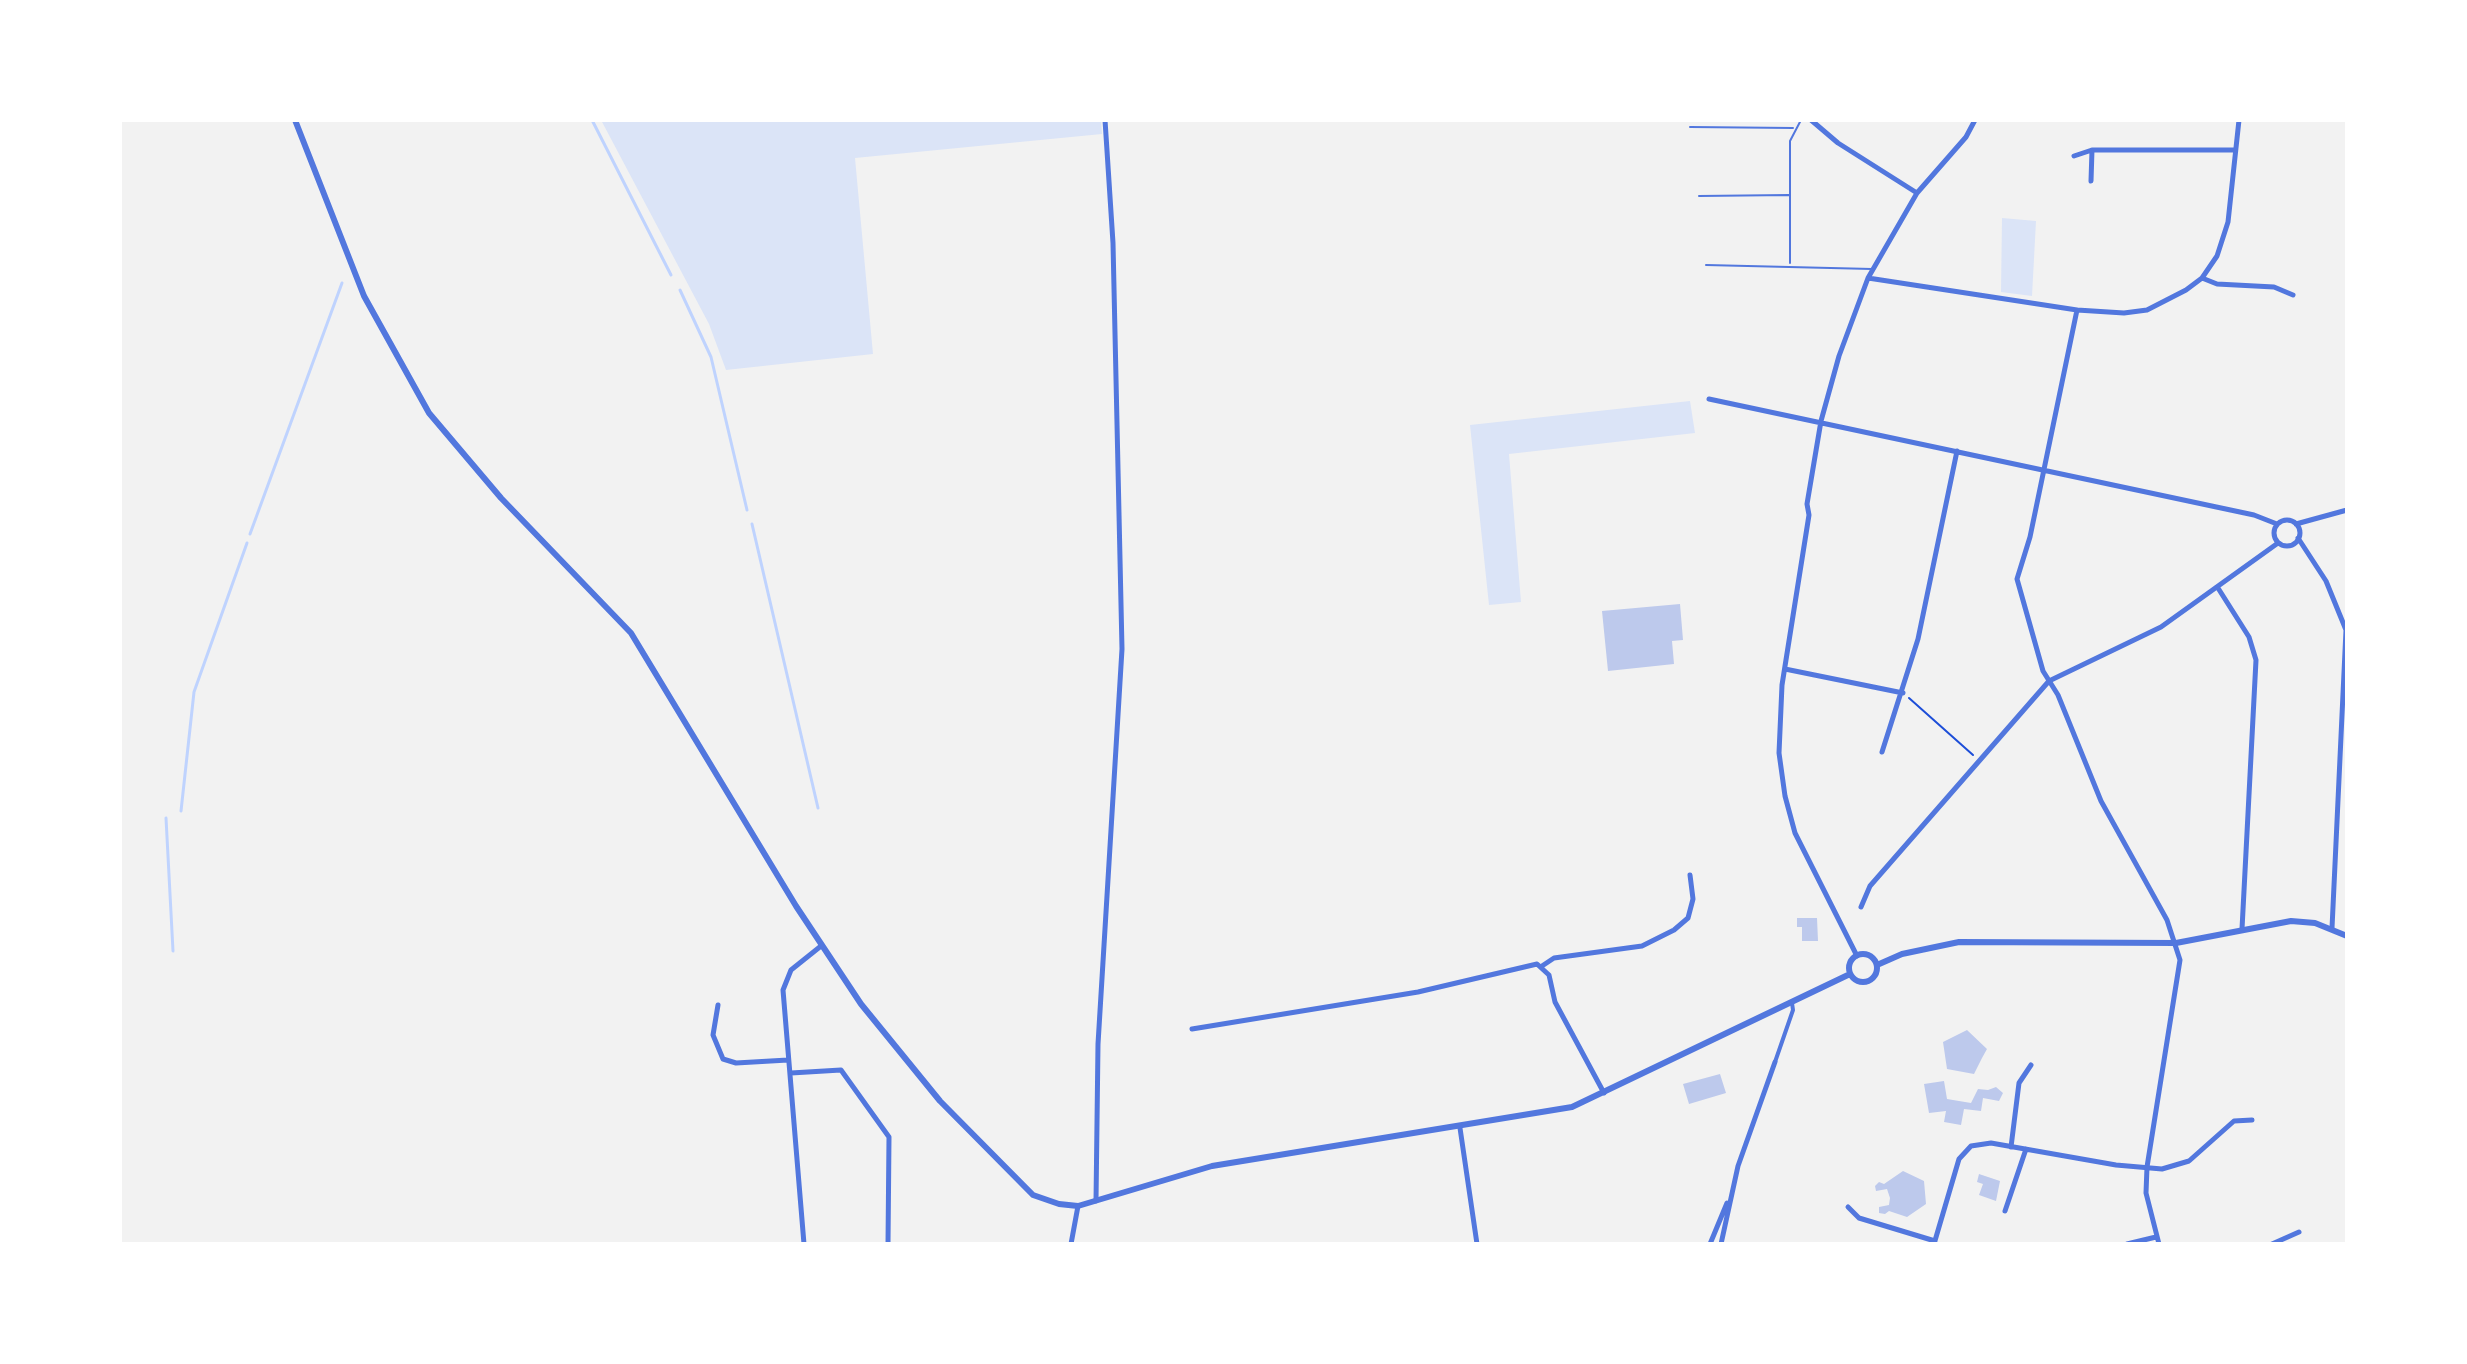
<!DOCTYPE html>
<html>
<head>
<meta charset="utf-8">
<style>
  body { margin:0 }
  #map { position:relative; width:2467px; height:1364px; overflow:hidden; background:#f2f2f2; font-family:Lato,sans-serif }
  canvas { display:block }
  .frame { position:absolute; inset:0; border:122px solid #fff; pointer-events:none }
</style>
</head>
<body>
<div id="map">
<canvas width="2467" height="1364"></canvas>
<div class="frame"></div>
</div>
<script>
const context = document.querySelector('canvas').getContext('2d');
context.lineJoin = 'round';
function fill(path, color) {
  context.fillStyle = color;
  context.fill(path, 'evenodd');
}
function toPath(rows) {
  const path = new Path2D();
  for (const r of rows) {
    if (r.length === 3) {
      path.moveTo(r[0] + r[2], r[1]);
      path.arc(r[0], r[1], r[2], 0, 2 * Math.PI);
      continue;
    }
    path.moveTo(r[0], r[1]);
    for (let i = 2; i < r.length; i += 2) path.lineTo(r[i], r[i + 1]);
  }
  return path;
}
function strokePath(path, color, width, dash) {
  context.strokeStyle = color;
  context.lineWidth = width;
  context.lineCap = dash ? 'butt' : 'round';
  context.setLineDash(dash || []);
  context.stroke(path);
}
fill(toPath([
  [601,120,1101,120,1102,134,855,158,873,354,726,370,709,324],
  [2002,218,2036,221,2032,296,2001,292],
  [1690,401,1695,433,1509,454,1521,602,1489,605,1470,425]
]), '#dbe4f7');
strokePath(toPath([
  [592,120,671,275],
  [680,290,711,357,747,510],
  [752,524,818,808],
  [250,534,342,283],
  [181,811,194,692,247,543],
  [166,818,173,951]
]), '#bfd3fe', 3);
fill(toPath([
  [1680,604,1683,640,1672,641,1674,664,1608,671,1602,611],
  [1797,918,1817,918,1818,941,1802,941,1802,927,1797,927],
  [1967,1030,1987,1049,1982,1058,1974,1074,1947,1069,1943,1042],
  [1720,1074,1726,1093,1689,1104,1683,1084],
  [1944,1081,1947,1099,1971,1103,1978,1089,1988,1090,1996,1087,2003,1093,1999,1101,1983,1098,1981,1111,1964,1109,1961,1125,1944,1122,1946,1111,1929,1113,1924,1084],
  [1903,1171,1924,1181,1926,1204,1907,1217,1889,1211,1885,1214,1879,1213,1879,1207,1889,1205,1890,1198,1887,1189,1876,1191,1875,1186,1879,1182,1884,1184],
  [1979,1174,2000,1181,1996,1201,1979,1195,1983,1184,1977,1182]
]), '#bdc9ec');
strokePath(toPath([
  [1909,698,1973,755]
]), '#1d4ed8', 2);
strokePath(toPath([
  [1690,127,1793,128],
  [1699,196,1789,195],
  [1790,263,1790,141,1801,120],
  [1706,265,1872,269]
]), '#5277de', 2);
strokePath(toPath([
  [1775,1062,1793,1010,1792,1003]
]), '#5277de', 4);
strokePath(toPath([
  [1811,120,1838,143,1917,193],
  [2074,156,2092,150,2234,150],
  [2091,181,2092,150],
  [1868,278,2077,310,2124,313,2147,310,2186,290,2202,278,2217,256,2228,222,2239,120],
  [2202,278,2217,284,2274,287,2293,295],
  [2077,310,2030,537,2017,579,2043,671,2058,695,2101,801,2167,920,2180,960,2147,1167,2146,1193,2159,1244],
  [1709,399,2254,515,2277,524],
  [2287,533,13],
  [2296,524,2347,510],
  [2298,538,2326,581,2346,630,2332,928],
  [2218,588,2249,637,2256,660,2242,929],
  [1785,669,1903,693],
  [1882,752,1918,639,1957,451],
  [1861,907,1870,886,2049,681,2161,627,2278,543],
  [1857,956,1795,833,1785,796,1779,753,1782,685,1809,515,1807,504,1821,421,1839,356,1868,278,1917,193,1966,137,1975,120],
  [1542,966,1554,958,1642,946,1674,930,1688,918,1693,899,1690,875],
  [718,1005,713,1035,723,1059,736,1063,788,1060],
  [1192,1029,1418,992,1537,964,1549,975,1555,1002,1604,1093],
  [791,1073,841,1070,889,1137,888,1244],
  [1460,1128,1477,1244],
  [2011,1147,2019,1083,2031,1065],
  [1096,1201,1098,1044,1122,649,1113,243,1105,120],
  [1848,1207,1859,1218,1935,1241],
  [2005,1211,2026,1149],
  [804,1244,783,990,791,970,821,946],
  [1071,1244,1078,1206],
  [1710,1244,1727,1203],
  [1721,1244,1738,1166,1775,1062],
  [1934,1244,1959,1159,1971,1146,1991,1143,2116,1165,2162,1169,2189,1161,2234,1121,2252,1120],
  [2127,1244,2156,1237],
  [2272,1244,2299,1232]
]), '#5277de', 5);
strokePath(toPath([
  [295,120,364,296,429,413,501,498,631,633,796,906,861,1004,940,1101,1033,1195,1059,1204,1078,1206,1212,1166,1572,1107,1850,974],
  [1863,968,14],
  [1877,965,1902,954,1959,942,2176,943,2291,921,2315,923,2347,936]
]), '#5277de', 6);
</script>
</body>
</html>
